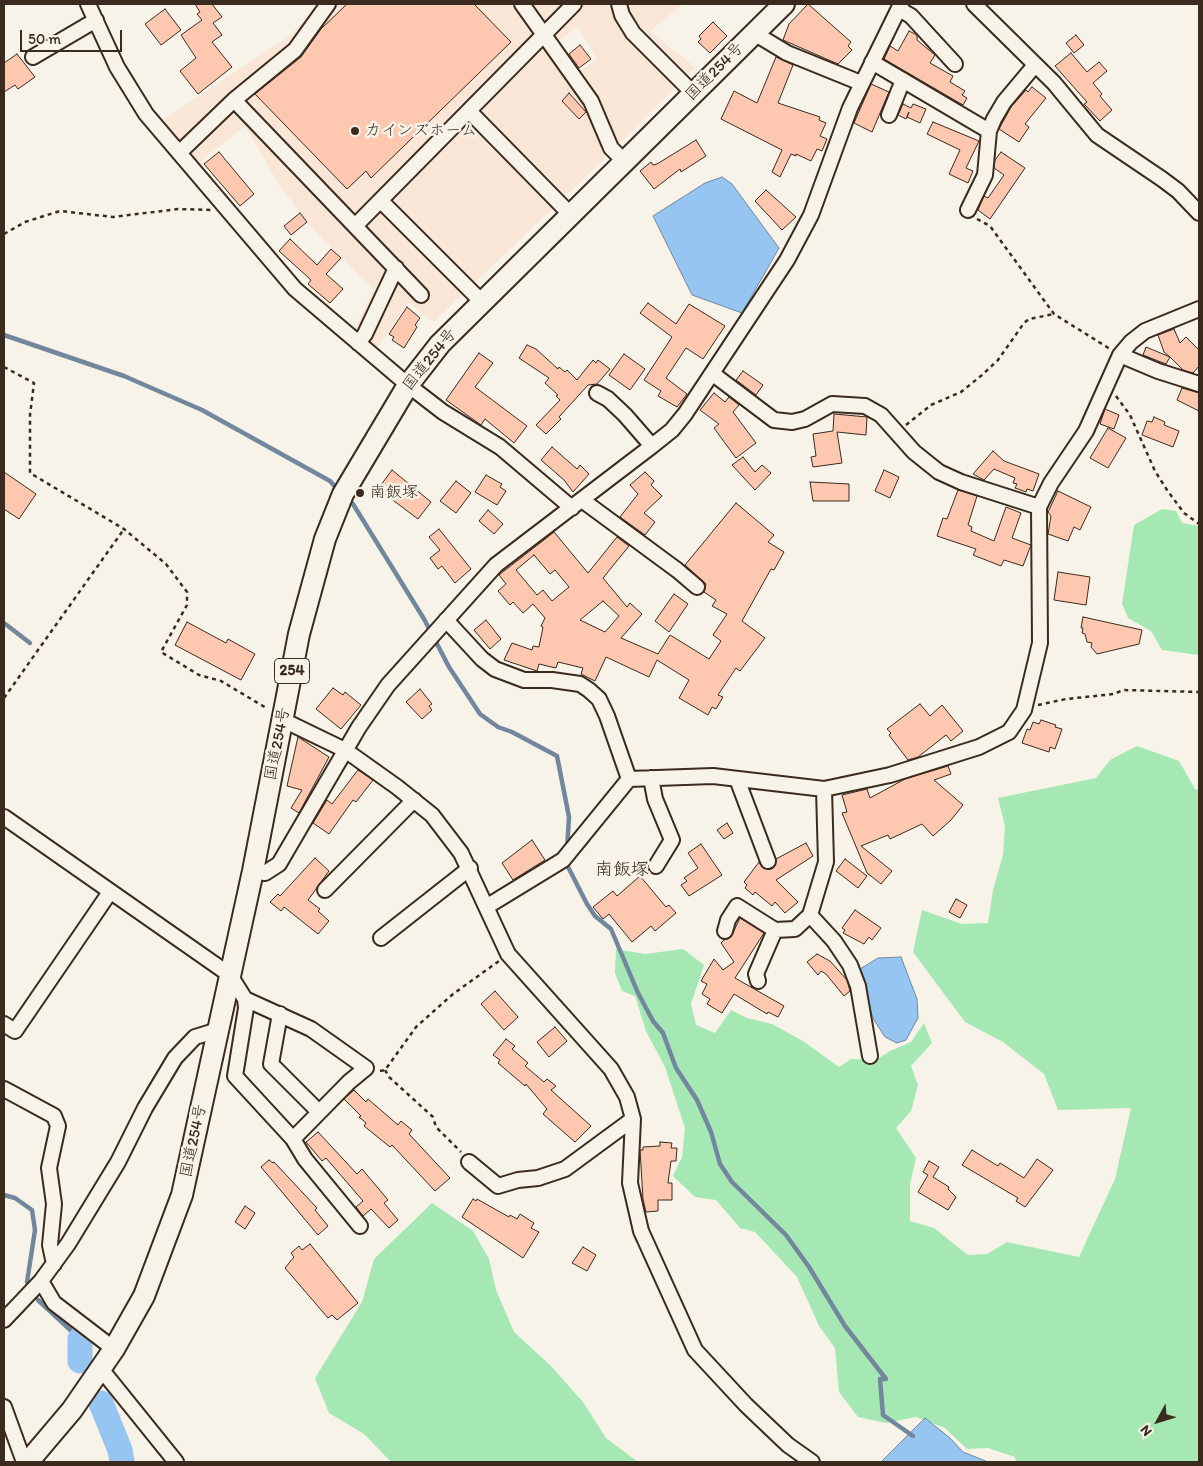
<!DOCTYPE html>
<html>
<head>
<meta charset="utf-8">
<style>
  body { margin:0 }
  #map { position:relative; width:1203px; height:1466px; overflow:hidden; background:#f7f3e8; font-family:Itim,sans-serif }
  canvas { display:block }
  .frame { position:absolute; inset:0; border:5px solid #3b2a1e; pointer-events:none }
  .north { position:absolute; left:1133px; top:1396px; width:50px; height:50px; -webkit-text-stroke:4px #f7f3e8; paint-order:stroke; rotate:231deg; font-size:14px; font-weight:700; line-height:20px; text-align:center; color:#3b2a1e }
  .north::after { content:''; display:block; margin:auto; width:18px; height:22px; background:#3b2a1e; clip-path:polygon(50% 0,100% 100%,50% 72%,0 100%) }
  .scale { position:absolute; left:20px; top:30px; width:102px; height:22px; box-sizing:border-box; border:2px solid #3b2a1e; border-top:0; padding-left:6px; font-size:15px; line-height:18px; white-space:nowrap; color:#3b2a1e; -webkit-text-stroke:4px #f7f3e8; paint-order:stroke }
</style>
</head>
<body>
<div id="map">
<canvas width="1203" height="1466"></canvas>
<div class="frame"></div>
<div class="north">N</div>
<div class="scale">50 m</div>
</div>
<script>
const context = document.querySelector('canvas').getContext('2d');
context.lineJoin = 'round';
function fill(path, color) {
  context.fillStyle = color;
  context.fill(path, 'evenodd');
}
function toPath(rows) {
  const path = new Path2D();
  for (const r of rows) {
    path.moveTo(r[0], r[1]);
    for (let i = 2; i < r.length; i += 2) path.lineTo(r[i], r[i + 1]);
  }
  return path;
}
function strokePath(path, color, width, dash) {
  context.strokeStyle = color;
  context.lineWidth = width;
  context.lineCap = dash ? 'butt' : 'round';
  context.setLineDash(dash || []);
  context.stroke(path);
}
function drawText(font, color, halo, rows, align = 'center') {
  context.font = font + ' Itim,"Klee One",sans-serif';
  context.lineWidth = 5;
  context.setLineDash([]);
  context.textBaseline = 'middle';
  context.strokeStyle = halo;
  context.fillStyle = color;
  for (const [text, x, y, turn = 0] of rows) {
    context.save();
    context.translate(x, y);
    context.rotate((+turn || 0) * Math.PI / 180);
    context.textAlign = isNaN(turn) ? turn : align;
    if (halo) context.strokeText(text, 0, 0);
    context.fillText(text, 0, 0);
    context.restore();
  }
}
fill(toPath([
  [317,4,518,4,530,19,544,47,582,101,608,155,434,322,408,302,377,348,354,330,374,289,317,234,278,183,245,126,198,163,161,121,292,34],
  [529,4,683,4,650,31,695,67,618,145,591,89,579,72,597,59,578,27,557,42]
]), '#f9e6d7');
fill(toPath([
  [1162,509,1176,511,1182,523,1199,526,1199,655,1162,650,1151,631,1128,618,1122,604,1134,525],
  [1137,746,1179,761,1195,789,1199,790,1199,1462,1016,1462,1015,1457,988,1448,967,1449,945,1428,916,1417,886,1423,858,1417,839,1392,835,1348,819,1326,797,1277,755,1232,740,1228,716,1200,695,1197,673,1176,682,1157,685,1128,665,1067,646,1031,635,996,622,991,615,973,616,949,645,954,683,949,704,965,691,1004,696,1025,715,1033,731,1010,747,1018,772,1024,803,1041,839,1067,851,1059,876,1060,890,1051,911,1042,924,1023,932,1043,911,1066,918,1085,911,1111,896,1128,916,1158,910,1184,910,1221,934,1228,968,1255,987,1254,1007,1242,1079,1257,1115,1179,1131,1108,1058,1110,1044,1074,1003,1042,965,1022,913,952,922,910,962,924,988,923,993,890,1003,855,1005,826,998,798,1096,778,1110,760],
  [432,1203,473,1231,489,1259,496,1290,514,1332,551,1366,583,1402,606,1438,638,1462,391,1462,364,1434,329,1413,315,1378,362,1302,374,1259]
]), '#a5e8b3');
const water = toPath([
  [722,177,732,184,779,248,742,313,692,295,653,216,705,183,722,177],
  [901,957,917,999,918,1018,906,1040,897,1043,885,1037,874,1020,865,996,860,969,878,958,901,957],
  [925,1418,950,1438,963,1452,988,1462,881,1462,925,1418]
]);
fill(water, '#96c5f1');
strokePath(water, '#72879d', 1);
strokePath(toPath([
  [4,335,124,376,202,410,330,481,339,491],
  [347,498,353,504,424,619,449,667,480,714,498,727,512,732,557,756,569,817,567,850],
  [4,623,30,643],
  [566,863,587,904,595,916,611,929,638,993,653,1021,663,1033,676,1068,697,1100,711,1132,720,1164,732,1182,786,1235,809,1267,845,1326,886,1379,880,1379,883,1415,913,1436],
  [4,1195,15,1198,32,1210,35,1230,27,1282],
  [38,1300,80,1339]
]), '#72879d', 4.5);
strokePath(toPath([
  [80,1361,80,1339],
  [101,1403,120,1450,122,1462]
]), '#96c5f1', 25);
const building = toPath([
  [195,4,212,4,222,17,213,23,222,35,212,42,232,67,198,94,180,71,196,58,181,35,202,20,197,14,200,12,195,4],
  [347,4,474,4,511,42,371,178,366,171,347,189,255,94,301,57,321,29,347,4],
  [808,4,851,42,848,46,852,50,838,64,783,40,789,24,808,4],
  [165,9,181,30,161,45,145,24,165,9],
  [713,22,727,36,710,53,698,42,701,39,699,36,713,22],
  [909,31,917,35,917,40,935,55,930,63,953,76,950,82,965,91,962,95,967,98,963,105,884,59,890,46,898,51,909,31],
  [1076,35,1084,45,1074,53,1066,43,1076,35],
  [580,45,591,59,579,68,569,54,580,45],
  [1071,53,1087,72,1099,62,1107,71,1093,83,1102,94,1100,96,1112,110,1100,121,1084,104,1087,102,1055,66,1071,53],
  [17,54,35,77,18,89,15,85,4,92,4,63,17,54],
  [776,57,793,65,778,103,820,117,819,120,826,123,820,136,827,139,822,151,817,149,811,161,796,154,796,156,791,154,780,177,772,172,782,150,721,119,734,91,757,103,776,57],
  [871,84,889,92,872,132,854,123,871,84],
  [1032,87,1046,98,1025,124,1029,127,1019,142,999,129,1011,107,1026,90,1028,92,1032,87],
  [569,93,586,112,579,119,562,101,569,93],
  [903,104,911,108,913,104,926,109,920,123,907,117,909,112,906,119,898,115,903,104],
  [933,122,979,141,966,168,973,171,968,183,949,174,960,150,927,134,933,122],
  [696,140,706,156,681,172,680,169,654,189,640,171,651,162,653,165,657,164,696,140],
  [219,152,254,194,240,206,204,164,219,152],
  [1001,152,1025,168,990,219,978,210,984,196,988,198,1004,175,994,168,995,160,1001,152],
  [766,190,796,217,782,230,755,201,766,190],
  [300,213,307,222,291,235,284,226,300,213],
  [290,239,317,265,331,249,341,258,326,274,343,289,330,303,308,284,311,280,279,251,290,239],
  [648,303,676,324,689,304,725,326,703,359,686,348,666,378,687,394,677,407,658,396,661,391,644,380,672,337,640,313,648,303],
  [407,307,420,318,415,325,417,327,404,348,392,340,394,337,389,334,407,307],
  [1174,329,1180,343,1186,337,1199,350,1199,366,1193,373,1183,370,1170,357,1166,364,1143,355,1146,347,1170,357,1164,352,1158,335,1174,329],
  [527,345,536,349,558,369,559,367,565,372,567,370,577,380,593,360,596,363,598,360,610,369,597,384,588,385,559,417,561,419,546,434,536,425,560,400,556,396,558,395,545,383,549,378,519,358,527,345],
  [479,353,493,363,475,387,527,426,514,443,485,419,481,425,446,400,479,353],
  [624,354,645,369,630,390,609,375,624,354],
  [743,371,763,385,756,395,736,380,743,371],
  [1182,388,1199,393,1199,411,1177,400,1182,388],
  [714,393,725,402,729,397,739,405,733,412,756,443,736,458,714,428,719,424,700,410,714,393],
  [1105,409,1119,415,1114,429,1100,424,1105,409],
  [834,414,867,417,866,435,837,432,842,463,813,467,811,457,816,456,813,434,833,431,834,414],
  [1154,417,1165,422,1164,425,1179,431,1173,447,1142,435,1147,421,1152,422,1154,417],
  [1108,428,1126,438,1108,468,1090,458,1108,428],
  [552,447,577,469,580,465,589,474,573,492,564,480,541,460,552,447],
  [993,451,1004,461,1039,474,1033,491,1027,489,1026,492,1015,488,1017,484,1013,483,1015,478,994,469,984,480,973,474,993,451],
  [743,457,755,472,762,465,771,473,755,490,732,465,743,457],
  [392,470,431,502,418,519,378,489,392,470],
  [884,470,899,477,890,498,875,491,884,470],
  [4,472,36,494,19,519,4,509,4,472],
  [645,472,654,481,651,485,662,496,644,513,655,522,645,535,620,517,638,494,630,485,645,472],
  [486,475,502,484,500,487,506,491,497,505,475,492,486,475],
  [456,481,471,493,456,513,440,501,456,481],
  [810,482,849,484,849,501,813,501,810,482],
  [958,490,977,496,968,525,972,527,971,531,994,541,1006,507,1021,513,1012,538,1031,545,1023,566,1004,560,1001,566,973,555,976,549,937,536,943,518,947,519,958,490],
  [1058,491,1091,507,1080,530,1074,527,1068,541,1048,534,1051,516,1048,512,1058,491],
  [736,503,774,535,768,542,784,552,774,570,771,569,742,621,765,638,740,671,736,668,718,695,723,697,716,709,712,707,708,715,679,698,689,680,657,660,649,677,606,657,595,681,581,674,583,668,558,662,556,668,539,664,537,671,504,660,512,643,532,650,533,646,539,647,543,627,541,626,545,618,533,604,523,613,513,602,510,605,498,591,506,584,499,575,554,532,588,573,617,537,629,546,603,578,627,607,630,603,642,614,621,638,658,654,670,635,709,659,721,641,713,635,727,614,712,606,716,600,704,592,706,584,685,565,736,503],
  [534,555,550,574,555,570,569,587,552,601,543,590,537,595,516,570,534,555],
  [603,601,619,616,605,632,580,620,603,601],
  [488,510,503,524,494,534,479,521,488,510],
  [439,529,471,569,455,583,442,566,438,569,430,558,440,550,429,537,439,529],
  [1058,572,1090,577,1086,605,1054,600,1058,572],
  [674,594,688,604,669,632,655,621,674,594],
  [1083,617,1142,630,1139,644,1097,654,1091,647,1092,643,1087,642,1085,634,1082,633,1083,628,1081,628,1083,617],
  [486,620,501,639,490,649,474,630,486,620],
  [187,622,226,643,228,639,255,654,241,680,175,645,187,622],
  [333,688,343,695,345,692,361,705,341,729,316,709,333,688],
  [420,689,432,704,429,706,432,710,422,719,406,702,420,689],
  [920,704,930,716,942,705,963,731,951,741,946,735,918,757,908,760,889,735,891,733,887,729,920,704],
  [1041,720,1056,725,1055,727,1062,729,1055,749,1050,747,1049,752,1022,743,1027,729,1030,730,1033,722,1039,724,1041,720],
  [298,737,329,757,299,813,291,808,302,790,287,786,298,737],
  [948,766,951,774,934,780,963,805,951,820,933,836,922,824,890,839,888,835,861,846,892,871,881,884,867,873,842,813,847,812,842,795,867,789,870,798,905,779,948,766],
  [358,770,373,780,356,802,353,800,329,834,313,823,327,800,332,804,358,770],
  [727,823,733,833,724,839,717,830,727,823],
  [532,840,545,860,513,880,502,863,532,840],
  [806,843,813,856,776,880,798,902,785,913,775,902,772,906,755,892,753,895,745,888,747,885,744,882,759,862,763,868,772,869,775,866,776,859,806,843],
  [701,844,722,875,689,896,681,885,687,881,684,878,698,868,688,853,701,844],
  [315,858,329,871,308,900,320,909,318,911,329,921,318,934,284,907,281,911,270,902,278,894,280,896,315,858],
  [845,859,867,876,858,888,836,871,845,859],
  [640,876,666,907,669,905,676,913,655,931,651,926,632,942,609,914,603,919,593,907,613,891,617,896,640,876],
  [956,899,967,905,960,918,949,912,956,899],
  [855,910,881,928,872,940,869,937,864,944,843,933,845,930,842,928,855,910],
  [740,918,764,933,735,978,784,1006,778,1017,768,1012,767,1014,734,994,722,1013,707,1004,710,999,702,994,707,984,701,981,714,959,723,970,734,962,721,943,724,940,731,937,740,918],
  [817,954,830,961,847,980,850,991,844,996,826,974,821,971,818,975,807,962,817,954],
  [495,991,518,1017,504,1030,481,1004,495,991],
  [555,1027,567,1041,549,1057,537,1042,555,1027],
  [506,1039,515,1046,512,1049,528,1063,525,1066,544,1082,547,1079,556,1086,551,1090,591,1126,575,1142,543,1114,547,1109,526,1084,525,1086,498,1063,500,1060,493,1055,506,1039],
  [354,1090,366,1102,368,1099,398,1125,401,1121,412,1130,409,1134,450,1178,435,1191,392,1145,390,1147,364,1126,366,1123,359,1117,361,1116,344,1099,354,1090],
  [318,1132,357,1174,362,1169,388,1200,384,1203,398,1220,389,1228,371,1209,363,1216,356,1207,363,1201,326,1158,322,1161,306,1142,318,1132],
  [660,1142,672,1143,671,1148,677,1148,676,1161,671,1161,668,1183,672,1183,672,1200,658,1200,658,1211,646,1212,643,1199,640,1150,643,1150,643,1147,660,1146,660,1142],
  [972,1150,998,1166,1000,1163,1024,1178,1037,1159,1053,1170,1025,1207,1016,1201,1018,1198,962,1165,972,1150],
  [269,1160,273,1163,274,1162,317,1208,315,1210,328,1226,318,1235,261,1167,269,1160],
  [929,1161,939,1167,933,1177,949,1187,948,1189,956,1197,948,1210,918,1192,928,1175,923,1172,929,1161],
  [473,1199,476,1201,477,1199,509,1217,510,1215,517,1219,520,1214,534,1223,531,1228,539,1232,523,1258,462,1217,473,1199],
  [245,1206,255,1213,245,1229,235,1222,245,1206],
  [310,1244,358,1303,337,1320,332,1315,328,1318,285,1268,294,1257,291,1253,299,1246,302,1250,310,1244],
  [583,1247,596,1255,587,1271,572,1263,583,1247]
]);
fill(building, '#fdc8af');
strokePath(building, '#3b2a1e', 1);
const minor = toPath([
  [88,4,117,67,146,114,295,289,408,385,443,412,500,447,572,508],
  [522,4,591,101,611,148,625,162],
  [619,4,622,15,633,33,694,94],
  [974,4,1054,83,1097,135,1162,179,1178,191,1199,213],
  [899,9,911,16,955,64],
  [754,33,787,53,861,83],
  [33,57,96,20],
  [872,62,989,131],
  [234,100,421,295],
  [470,112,571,215],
  [889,115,903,80],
  [179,153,234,100,295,50,328,4],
  [381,201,482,302],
  [968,210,985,175,989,131,994,119,1004,102,1035,65],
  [355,226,574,4],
  [358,343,365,334,396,268],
  [1120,355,1158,371,1199,384],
  [713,374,774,420,792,422,805,419,832,404,865,406,881,415,914,452,939,472,961,482,1039,507],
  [597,393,608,399,625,415,652,446],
  [582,500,677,570,697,587],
  [446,620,482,659,495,669,524,680,552,680,580,684,589,690,599,699,607,716,629,779],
  [283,720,345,750,397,787,432,815,461,853,508,954,611,1069,627,1097,633,1119,630,1183,641,1231,695,1350,746,1405,788,1445,812,1462],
  [651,778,655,799,672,840,656,866],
  [737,779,768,861],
  [4,817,230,975,245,999,246,1008,235,1076,293,1139,305,1159,360,1226],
  [253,871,265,873,279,864,359,727,388,685,496,565,652,446,672,430,685,414,787,260,811,215,850,108,901,4],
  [325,890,414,800],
  [486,907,563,860,629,779,713,776,824,789,890,775,979,747,1009,732,1024,710,1040,643,1039,507,1051,483,1086,431,1120,355,1131,342,1145,331,1199,309],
  [810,915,834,941,850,965,858,986,870,1056],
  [725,931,728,920,737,906,775,930,795,929,810,915,826,862,824,789],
  [381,938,470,868],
  [758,981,756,974,775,930],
  [245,999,311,1029,366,1068,349,1082,293,1139],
  [280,1014,271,1064,319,1112],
  [4,1024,15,1031,110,892],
  [4,1089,54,1116,58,1126,49,1168,54,1204,50,1245,54,1264],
  [469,1162,498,1186,518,1180,538,1178,565,1169,633,1119],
  [41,1281,54,1303,114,1349],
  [4,1320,41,1281,68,1244,118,1162,145,1108,175,1058,195,1037,218,1030],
  [101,1369,176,1462],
  [4,1407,24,1462]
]);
const highway = toPath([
  [28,1462,72,1410,114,1349,144,1296,182,1195,253,871,299,634,325,539,343,494,408,385,440,344,784,4]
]);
strokePath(minor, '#3b2a1e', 18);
strokePath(highway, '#3b2a1e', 24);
strokePath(toPath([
  [977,219,990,226,1054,314,1110,349],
  [4,234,25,222,60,211,113,217,178,209,211,210],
  [4,367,34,383,30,415,30,473,124,529,166,564,187,592,187,605,161,652,199,675,221,681,268,709],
  [1116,396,1130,415,1155,471,1167,490,1184,513,1199,524],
  [906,425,931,405,961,392,982,375,998,360,1024,323,1029,319,1054,314],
  [4,698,124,529],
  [1038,705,1066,699,1114,694,1123,690,1199,692],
  [385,1070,389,1077,433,1117,436,1127,461,1152],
  [380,1071,385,1070,416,1027,453,994,499,961]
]), '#3b2a1e', 2.5, [4, 4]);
strokePath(minor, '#f7f3e8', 14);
strokePath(highway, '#f7f3e8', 20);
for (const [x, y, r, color] of [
  [355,131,5,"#3b2a1e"],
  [360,493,5,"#3b2a1e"]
]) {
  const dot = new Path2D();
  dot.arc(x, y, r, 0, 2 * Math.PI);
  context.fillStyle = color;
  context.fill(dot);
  strokePath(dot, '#f7f3e8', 2);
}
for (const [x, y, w] of [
  [292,671,35]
]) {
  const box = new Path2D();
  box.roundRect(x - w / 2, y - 12.5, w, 25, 4);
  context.fillStyle = '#f7f3e8';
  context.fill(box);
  strokePath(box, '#3b2a1e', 1);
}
drawText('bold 15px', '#3b2a1e', null, [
  ["254",292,671]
]);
drawText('16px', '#3b2a1e', '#f7f3e8', [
  ["国道254号",715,72,-45],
  ["国道254号",430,360,-51],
  ["国道254号",278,744,-79],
  ["国道254号",194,1141,-78]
]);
drawText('16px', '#3b2a1e', '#f7f3e8', [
  ["カインズホーム",365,131],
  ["南飯塚",370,493]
], 'left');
drawText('18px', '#3b2a1e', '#f7f3e8', [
  ["南飯塚",622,870]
]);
</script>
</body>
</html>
